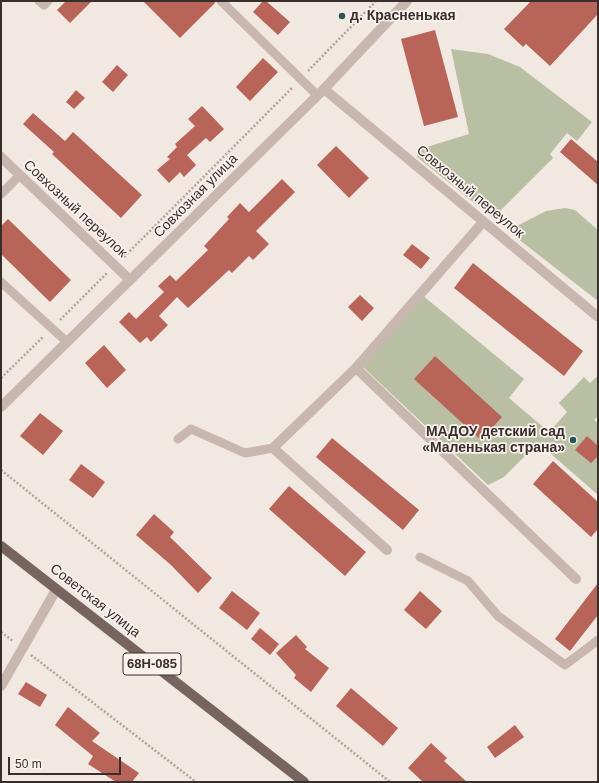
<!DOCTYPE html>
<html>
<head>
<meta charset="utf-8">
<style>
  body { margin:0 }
  #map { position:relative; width:599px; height:783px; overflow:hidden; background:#f1e8e1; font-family:Arial,sans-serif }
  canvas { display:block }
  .frame { position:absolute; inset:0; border:2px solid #382e2c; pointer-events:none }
  .scale { position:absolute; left:8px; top:757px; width:113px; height:18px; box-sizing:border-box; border:2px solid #382e2c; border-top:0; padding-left:5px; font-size:12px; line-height:14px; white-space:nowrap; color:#382e2c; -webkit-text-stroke:3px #f9f2ee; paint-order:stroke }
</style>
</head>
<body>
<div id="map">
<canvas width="599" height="783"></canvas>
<div class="frame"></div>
<div class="scale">50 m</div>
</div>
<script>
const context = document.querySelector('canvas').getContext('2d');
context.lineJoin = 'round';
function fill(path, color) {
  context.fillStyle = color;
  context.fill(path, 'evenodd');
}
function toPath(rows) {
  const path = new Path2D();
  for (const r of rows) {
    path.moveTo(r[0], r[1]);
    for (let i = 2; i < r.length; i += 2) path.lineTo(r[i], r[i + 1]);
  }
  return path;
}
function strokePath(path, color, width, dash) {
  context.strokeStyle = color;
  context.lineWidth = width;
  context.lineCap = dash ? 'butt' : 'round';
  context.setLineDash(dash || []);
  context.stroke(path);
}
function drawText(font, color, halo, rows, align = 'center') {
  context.font = font + ' Arial,sans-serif';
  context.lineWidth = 3.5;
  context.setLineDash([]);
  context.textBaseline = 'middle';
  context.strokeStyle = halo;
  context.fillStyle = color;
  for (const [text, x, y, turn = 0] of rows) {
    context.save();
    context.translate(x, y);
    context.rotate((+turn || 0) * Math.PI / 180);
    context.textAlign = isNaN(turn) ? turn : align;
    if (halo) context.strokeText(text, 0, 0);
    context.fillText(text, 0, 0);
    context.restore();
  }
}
fill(toPath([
  [451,49,488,54,520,67,592,122,577,141,567,133,550,154,553,158,493,218,417,157,417,150,469,134],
  [565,208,575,210,598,230,598,301,513,235,513,228,546,211],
  [422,295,524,379,509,398,549,432,567,412,559,403,584,377,590,383,598,376,598,417,597,417,594,420,598,423,598,495,542,446,526,455,504,477,488,485,363,367]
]), '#b9bfa3');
fill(toPath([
  [66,1,92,1,70,23,57,10],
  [143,1,215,1,215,3,180,38],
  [263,1,266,1,290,22,278,35,253,12],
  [531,1,598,1,598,14,550,66,526,44,523,47,504,29],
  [435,30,458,117,424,126,401,39],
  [263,58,278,72,250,101,236,87],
  [117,65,128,75,113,92,102,82],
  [76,90,85,98,74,109,66,102],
  [202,106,224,129,210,142,206,138,187,155,196,165,184,177,180,172,169,183,157,170,170,159,167,157,177,147,175,144,195,126,188,119],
  [33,113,65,141,73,132,142,195,121,218,52,154,54,152,23,124],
  [571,139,598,162,598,185,560,152],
  [336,146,369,178,349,198,317,165],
  [282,179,295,192,256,231,269,244,253,260,249,256,232,273,229,270,188,308,177,297,159,316,168,325,151,342,147,337,140,343,119,322,129,312,136,319,164,292,158,286,170,275,176,281,208,250,204,246,229,219,227,217,240,203,249,212],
  [8,219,71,280,50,302,1,254,1,226],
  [412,244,430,258,421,269,403,255],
  [473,263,583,351,564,376,454,288],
  [360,295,374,308,362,321,348,307],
  [104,345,126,370,107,388,85,363],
  [435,356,502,417,481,440,414,379],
  [40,413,63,431,43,455,20,436],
  [587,436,598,446,598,456,591,463,575,450],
  [332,438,419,510,403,530,316,457],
  [553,461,598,502,598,529,591,537,533,484],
  [81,464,105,482,93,498,69,480],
  [289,486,366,552,345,576,269,509],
  [154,514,174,532,170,537,212,578,198,593,171,565,136,535],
  [598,583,598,615,570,651,555,639],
  [232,591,260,613,247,630,219,608],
  [420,591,442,611,426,629,404,610],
  [260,628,279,644,270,655,251,639],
  [296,635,307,647,305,649,329,668,311,692,294,678,296,675,276,653],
  [26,682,47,695,40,707,18,694],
  [351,688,398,728,383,746,336,706],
  [68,707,100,733,92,741,139,773,132,782,116,782,88,764,93,756,55,725],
  [515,725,524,737,495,758,487,747],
  [431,743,447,758,444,761,467,782,423,782,408,768]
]), '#b96458');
strokePath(toPath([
  [308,71,376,1],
  [124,257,292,88],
  [60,320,107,273],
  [1,378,43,337],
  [1,470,390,782],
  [1,632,13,641],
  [31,655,196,782]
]), '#b4a199', 2.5, [2, 2]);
strokePath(toPath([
  [39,1,44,5,48,1],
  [221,1,317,95],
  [1,194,20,175],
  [1,282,67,342],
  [178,439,191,429,245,453,273,448],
  [420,557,468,581,498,616,565,665,598,640]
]), '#c8b7ae', 9);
strokePath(toPath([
  [324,89,598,317],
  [1,157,130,280],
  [356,368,576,579],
  [387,550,273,448,356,368,483,222],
  [1,686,56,590]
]), '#c8b7ae', 10);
strokePath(toPath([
  [1,407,324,89,407,1]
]), '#c8b7ae', 10);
strokePath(toPath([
  [1,546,304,782]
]), '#78645f', 10);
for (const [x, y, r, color] of [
  [342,16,4,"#265552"],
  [573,440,4,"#265552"]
]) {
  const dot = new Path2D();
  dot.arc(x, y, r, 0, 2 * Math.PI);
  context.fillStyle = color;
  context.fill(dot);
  strokePath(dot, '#f9f2ee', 1.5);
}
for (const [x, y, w] of [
  [152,664,58]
]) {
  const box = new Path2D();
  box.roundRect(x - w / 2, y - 11, w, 22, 3);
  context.fillStyle = '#f9f2ee';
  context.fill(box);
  strokePath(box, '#382e2c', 1);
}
drawText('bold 13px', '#382e2c', null, [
  ["68Н-085",152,664]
]);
drawText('bold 14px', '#382e2c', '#f9f2ee', [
  ["д. Красненькая",350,16],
  ["МАДОУ детский сад",565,432,"right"],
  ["«Маленькая страна»",565,448,"right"]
], 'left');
drawText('14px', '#382e2c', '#f9f2ee', [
  ["Совхозный переулок",470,192,40],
  ["Совхозная улица",196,196,-45],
  ["Совхозный переулок",75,209,43],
  ["Советская улица",95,601,38]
]);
</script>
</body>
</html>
